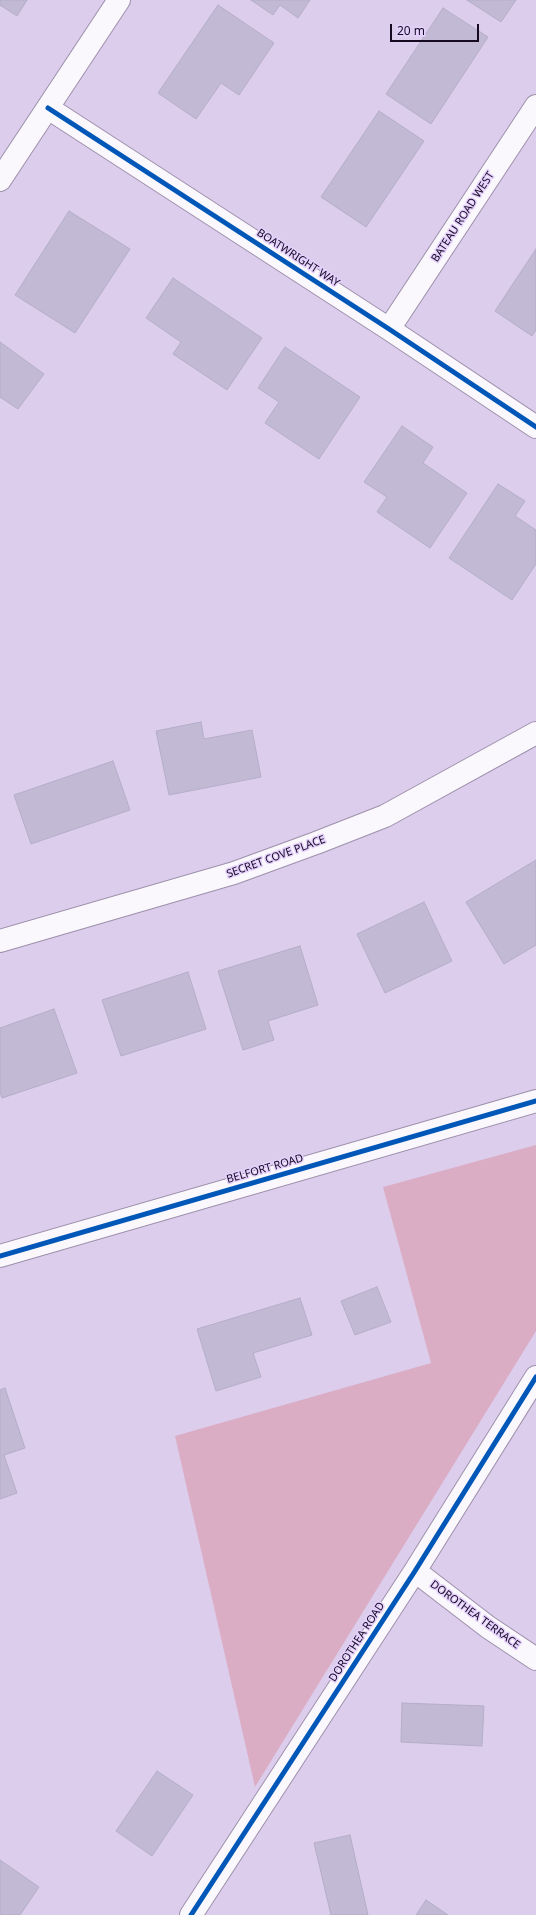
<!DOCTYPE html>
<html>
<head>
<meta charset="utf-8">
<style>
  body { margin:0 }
  #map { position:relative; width:536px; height:1915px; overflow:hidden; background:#dccded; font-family:"Noto Sans",sans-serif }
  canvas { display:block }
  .scale { position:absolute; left:390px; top:24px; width:89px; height:18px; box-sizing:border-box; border:2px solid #160922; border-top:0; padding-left:5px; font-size:12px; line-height:14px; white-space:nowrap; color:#160922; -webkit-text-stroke:3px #e5d1fd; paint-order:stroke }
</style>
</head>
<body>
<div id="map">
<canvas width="536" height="1915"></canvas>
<div class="scale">20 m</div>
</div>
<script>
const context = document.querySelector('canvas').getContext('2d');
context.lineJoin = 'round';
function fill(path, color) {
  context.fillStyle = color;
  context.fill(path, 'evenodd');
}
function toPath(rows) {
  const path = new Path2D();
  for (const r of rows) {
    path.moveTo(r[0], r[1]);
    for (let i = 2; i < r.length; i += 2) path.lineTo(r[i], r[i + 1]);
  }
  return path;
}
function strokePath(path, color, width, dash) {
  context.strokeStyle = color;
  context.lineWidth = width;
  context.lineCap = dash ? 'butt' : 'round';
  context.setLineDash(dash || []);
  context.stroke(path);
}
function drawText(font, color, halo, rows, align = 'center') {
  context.font = font + ' "Noto Sans",sans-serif';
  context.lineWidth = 3;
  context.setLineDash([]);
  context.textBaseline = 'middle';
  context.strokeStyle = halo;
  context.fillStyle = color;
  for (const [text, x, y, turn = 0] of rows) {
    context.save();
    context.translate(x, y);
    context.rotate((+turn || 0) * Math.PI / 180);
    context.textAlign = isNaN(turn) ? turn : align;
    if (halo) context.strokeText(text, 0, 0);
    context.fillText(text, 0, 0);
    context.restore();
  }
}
fill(toPath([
  [536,1145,536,1331,255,1787,175,1436,431,1363,383,1187]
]), '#dbadc4');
const building = toPath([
  [0,0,27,0,17,16,0,5,0,0],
  [251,0,310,0,298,18,280,5,273,15,251,0],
  [467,0,516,0,501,22,467,0],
  [218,5,274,43,239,95,221,83,196,119,158,93,218,5],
  [443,8,488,37,431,124,386,94,443,8],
  [379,111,424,141,366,227,321,197,379,111],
  [69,211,130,249,75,333,15,295,69,211],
  [536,249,536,330,532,336,495,311,536,249],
  [173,278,262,338,227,390,173,354,181,342,146,318,173,278],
  [0,342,44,374,18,409,0,397,0,342],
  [285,347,360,397,319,459,265,423,279,402,258,388,285,347],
  [402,426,433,447,423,463,467,493,430,548,377,512,387,497,364,482,402,426],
  [498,484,525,501,515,516,536,530,536,564,512,600,449,558,498,484],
  [201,722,204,739,252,730,261,777,169,795,156,731,201,722],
  [113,761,130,810,31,844,14,795,113,761],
  [536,860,536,945,504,964,466,902,536,860],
  [424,902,452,961,385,993,357,934,424,902],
  [300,946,318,1005,268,1021,274,1040,243,1050,218,971,300,946],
  [188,972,206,1029,121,1056,102,1000,188,972],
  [54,1009,77,1073,2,1098,0,1092,0,1028,54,1009],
  [377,1287,391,1322,355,1335,341,1301,377,1287],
  [300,1298,312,1335,253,1353,261,1377,216,1391,197,1329,300,1298],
  [5,1388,25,1448,4,1455,17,1493,0,1499,0,1390,5,1388],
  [402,1703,484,1706,482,1746,401,1742,402,1703],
  [157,1771,193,1795,152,1856,116,1831,157,1771],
  [350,1835,368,1915,331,1915,314,1843,350,1835],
  [0,1860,39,1887,20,1915,0,1915,0,1860],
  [426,1900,448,1915,416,1915,426,1900]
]);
fill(building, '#c2bad4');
strokePath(building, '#b4adc9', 1);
const minor = toPath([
  [48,108,389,329,536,427],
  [0,180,119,0],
  [389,329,536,106],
  [0,941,234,873,316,843,385,816,536,733],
  [415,1571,488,1627,536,1659],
  [191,1915,415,1571,536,1377]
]);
const tertiary = toPath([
  [0,1256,536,1101]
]);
strokePath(minor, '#9d90ab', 24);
strokePath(tertiary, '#9d90ab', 24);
strokePath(minor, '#faf8fc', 22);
strokePath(tertiary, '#faf8fc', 22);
strokePath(toPath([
  [48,108,389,329,536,427],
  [0,1256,536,1101],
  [191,1915,415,1571,536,1377]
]), '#0057b8', 5);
drawText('11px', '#160922', '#e5d1fd', [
  ["BATEAU ROAD WEST",463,217,-57],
  ["BOATWRIGHT WAY",298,258,33],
  ["SECRET COVE PLACE",276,857,-20],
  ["BELFORT ROAD",265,1169,-16],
  ["DOROTHEA TERRACE",475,1615,36],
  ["DOROTHEA ROAD",357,1642,-57]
]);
</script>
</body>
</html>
